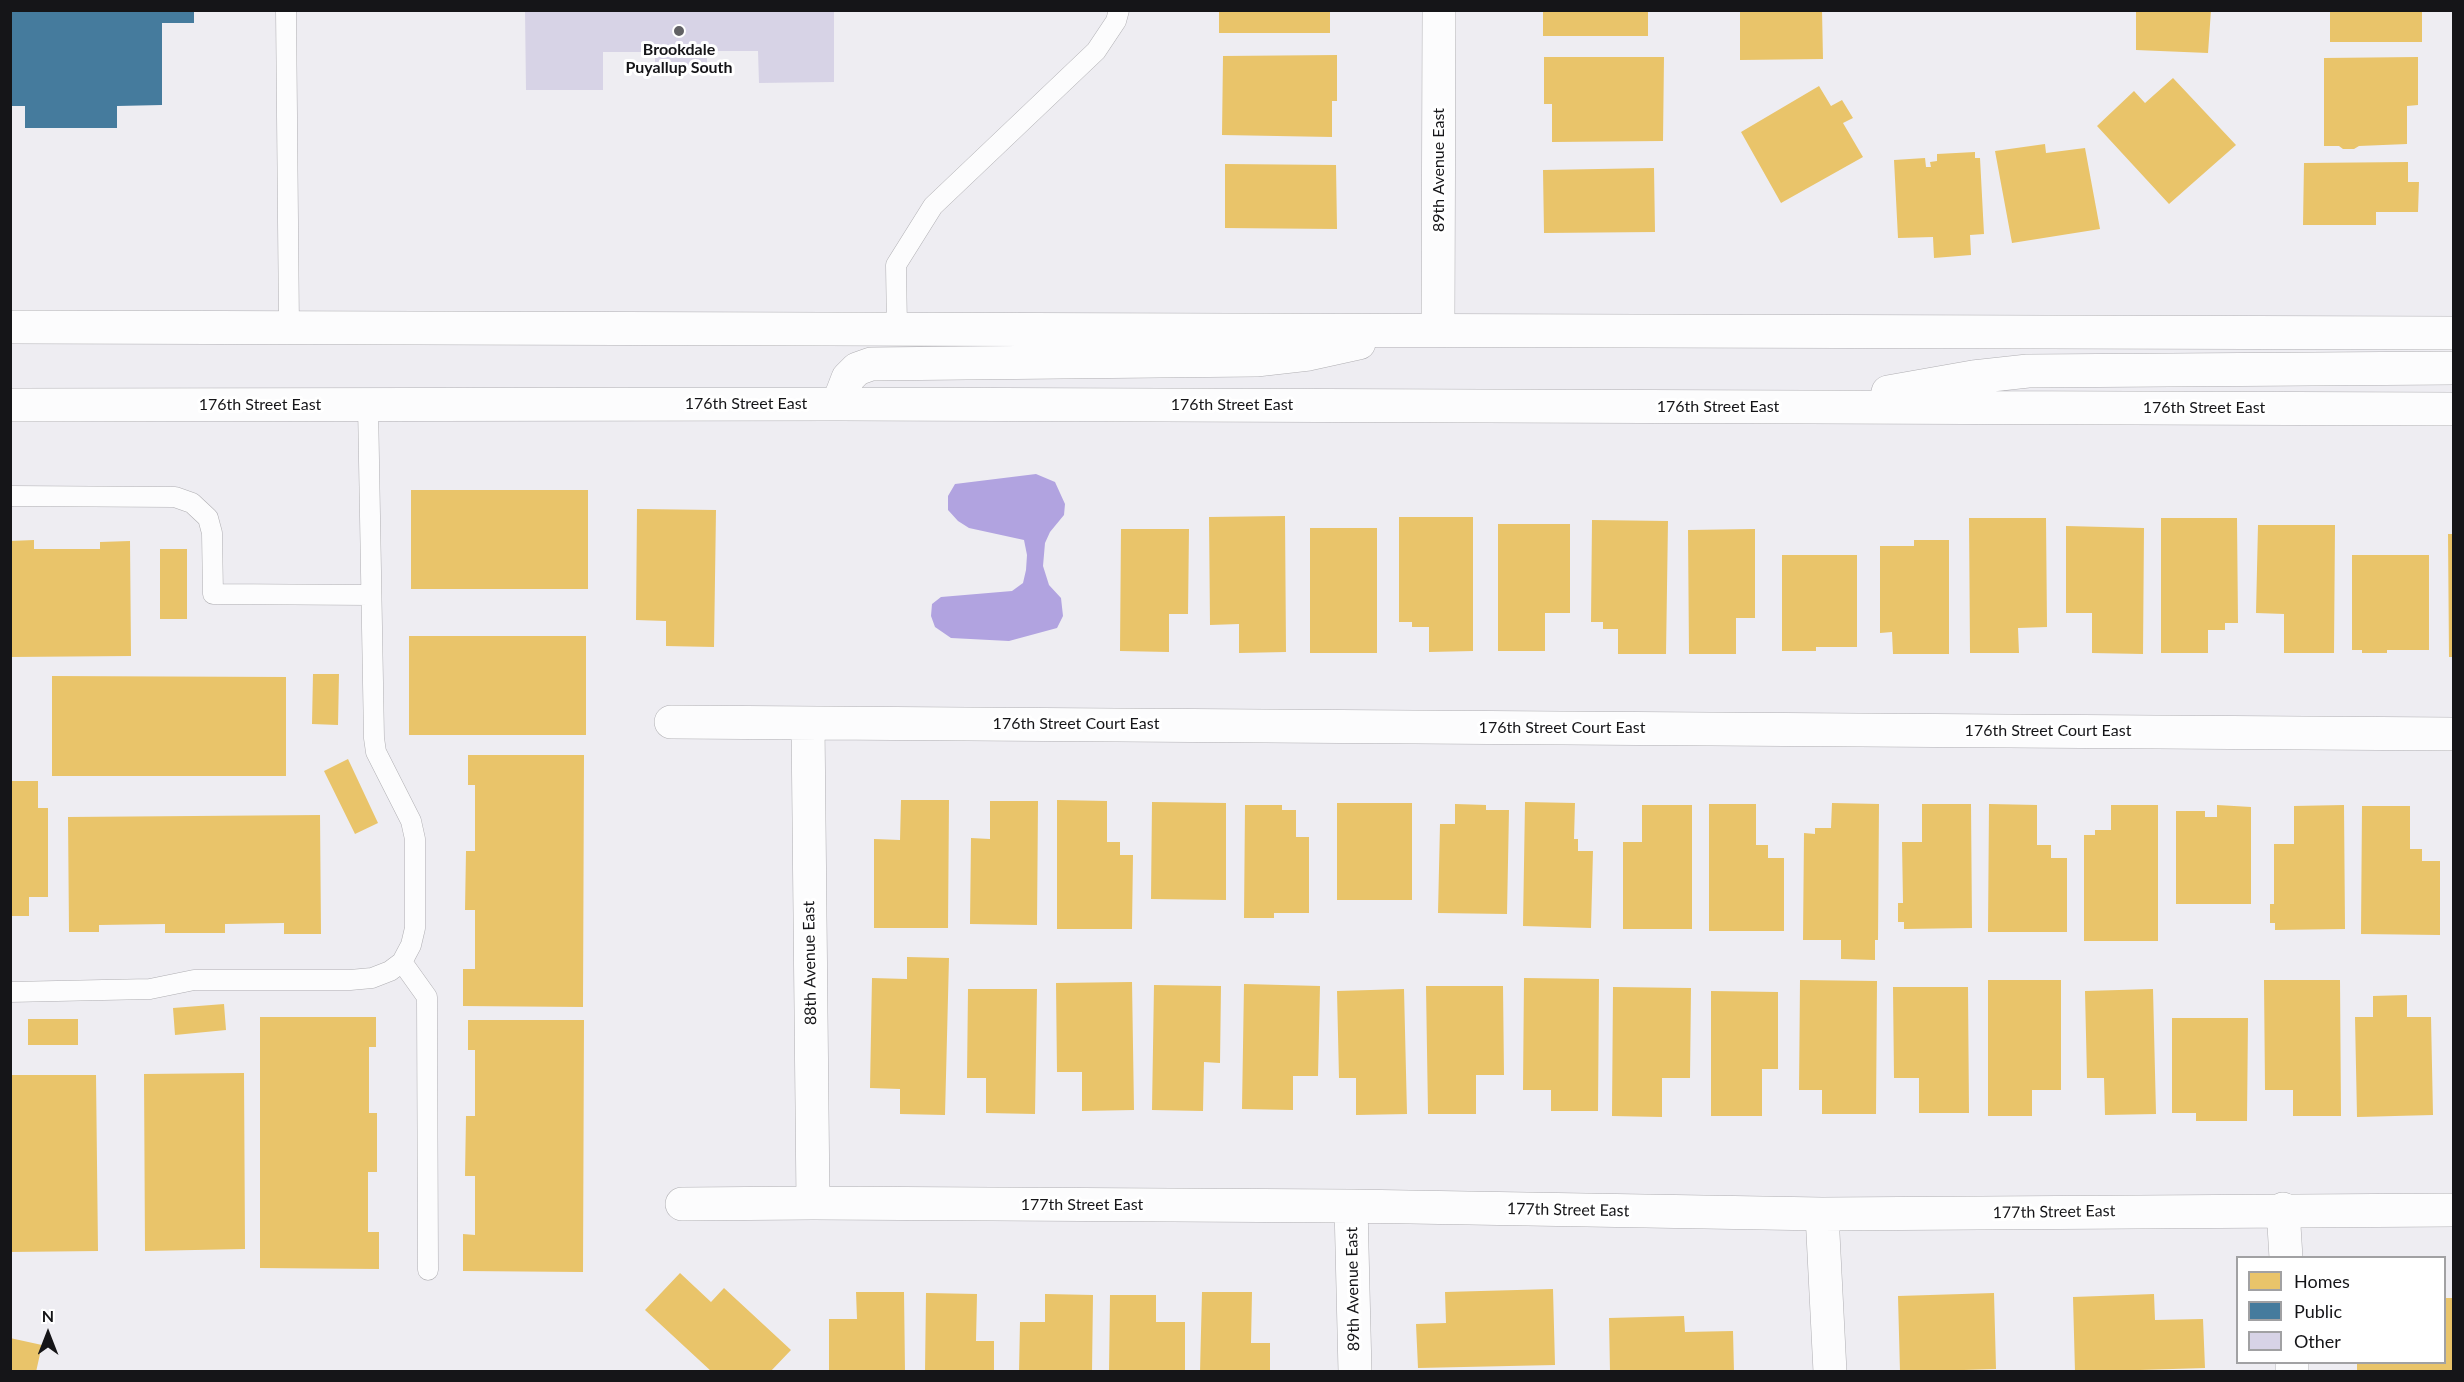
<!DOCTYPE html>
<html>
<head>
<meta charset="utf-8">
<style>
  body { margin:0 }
  #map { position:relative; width:2464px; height:1382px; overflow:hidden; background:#eeedf2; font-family:Lato,sans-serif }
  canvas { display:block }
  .frame { position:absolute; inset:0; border:12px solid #151518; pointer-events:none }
  .legend { position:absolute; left:2236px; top:1256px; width:210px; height:108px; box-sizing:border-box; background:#fff; border:2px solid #a1a1a3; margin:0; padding:8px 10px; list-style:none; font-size:18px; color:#151518 }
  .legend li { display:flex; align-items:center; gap:12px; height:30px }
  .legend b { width:30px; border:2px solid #a1a1a3 }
  .north { position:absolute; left:18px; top:1304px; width:60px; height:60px; -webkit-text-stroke:4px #fff; paint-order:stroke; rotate:0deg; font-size:16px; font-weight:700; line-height:24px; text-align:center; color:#151518 }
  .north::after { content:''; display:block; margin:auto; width:21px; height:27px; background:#151518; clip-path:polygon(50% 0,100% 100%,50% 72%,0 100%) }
</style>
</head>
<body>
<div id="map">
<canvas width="2464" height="1382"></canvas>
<div class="frame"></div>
<ul class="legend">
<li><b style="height:16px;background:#e9c46a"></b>Homes</li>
<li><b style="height:16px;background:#457b9d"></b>Public</li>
<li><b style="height:16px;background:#d7d3e6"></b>Other</li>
</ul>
<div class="north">N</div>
</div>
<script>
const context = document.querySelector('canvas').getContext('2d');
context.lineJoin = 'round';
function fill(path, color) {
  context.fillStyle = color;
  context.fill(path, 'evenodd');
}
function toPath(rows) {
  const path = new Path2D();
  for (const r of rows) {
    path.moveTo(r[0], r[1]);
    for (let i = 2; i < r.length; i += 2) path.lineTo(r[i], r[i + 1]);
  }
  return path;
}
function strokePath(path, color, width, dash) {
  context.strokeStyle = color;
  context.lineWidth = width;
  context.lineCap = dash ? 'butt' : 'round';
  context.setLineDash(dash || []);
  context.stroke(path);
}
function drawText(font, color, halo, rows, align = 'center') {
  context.font = font + ' Lato,sans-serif';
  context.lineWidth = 6;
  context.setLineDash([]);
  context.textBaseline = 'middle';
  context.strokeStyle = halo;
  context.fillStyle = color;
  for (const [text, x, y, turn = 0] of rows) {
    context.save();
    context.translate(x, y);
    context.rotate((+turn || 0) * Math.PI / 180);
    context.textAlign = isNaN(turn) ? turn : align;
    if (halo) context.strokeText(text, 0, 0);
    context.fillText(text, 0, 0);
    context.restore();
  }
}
fill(toPath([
  [1036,474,1055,482,1065,504,1064,515,1050,532,1045,543,1043,566,1049,585,1061,598,1063,616,1057,628,1009,641,951,638,935,627,931,616,932,604,941,597,1012,591,1023,583,1026,570,1027,555,1024,540,969,528,958,521,948,510,948,496,955,484]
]), '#b1a3e0');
fill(toPath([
  [1219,10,1330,10,1330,33,1219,33],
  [1543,10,1648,10,1648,36,1543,36],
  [1740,10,1822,10,1823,59,1740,60],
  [2136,10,2211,10,2208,53,2136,50],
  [2330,10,2422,10,2422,42,2330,42],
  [1337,55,1337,101,1332,101,1332,137,1222,135,1223,56],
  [1544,57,1664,57,1663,141,1552,142,1552,104,1544,104],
  [2418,57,2418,105,2407,106,2407,144,2359,146,2354,149,2343,149,2339,146,2324,146,2324,58],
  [2173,78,2236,145,2169,204,2097,126,2134,91,2145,103],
  [1819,86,1831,106,1842,100,1853,118,1843,123,1863,157,1781,203,1741,132],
  [2045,144,2046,153,2085,148,2100,229,2012,243,1995,151],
  [1975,152,1975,158,1980,158,1984,234,1970,235,1971,255,1934,258,1933,237,1898,238,1894,160,1925,158,1926,167,1931,167,1930,162,1937,161,1937,154],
  [2408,162,2408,182,2419,182,2418,212,2376,212,2376,225,2303,225,2304,163],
  [1225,164,1336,165,1337,229,1225,228],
  [1654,168,1655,232,1544,233,1543,170],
  [411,490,588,490,588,589,411,589],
  [637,509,716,510,714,647,666,646,666,621,636,620],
  [1285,516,1286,652,1239,653,1239,624,1210,625,1209,517],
  [1399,517,1473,517,1473,651,1429,652,1429,627,1412,627,1412,622,1399,622],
  [1969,518,2046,518,2047,627,2018,628,2019,653,1970,653],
  [2161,518,2237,518,2238,623,2225,623,2225,630,2208,630,2208,653,2161,653],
  [1592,520,1668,521,1666,654,1618,654,1618,629,1603,629,1603,622,1591,622],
  [1498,524,1570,524,1570,613,1545,613,1545,651,1498,651],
  [2258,525,2335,525,2334,653,2284,653,2284,614,2256,613],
  [2066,526,2144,528,2143,654,2092,653,2092,613,2066,613],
  [1310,528,1377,528,1377,653,1310,653],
  [1121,529,1189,529,1188,614,1169,614,1169,652,1120,651],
  [1755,529,1755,618,1736,618,1736,654,1689,654,1688,530],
  [2448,534,2454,534,2454,657,2449,657],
  [34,540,34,549,100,549,100,542,130,541,131,656,10,657,10,541],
  [1914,540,1949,540,1949,654,1893,654,1892,632,1880,633,1880,546,1914,546],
  [160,549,187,549,187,619,160,619],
  [1782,555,1857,555,1857,647,1816,647,1816,651,1782,651],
  [2352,555,2429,555,2429,650,2387,650,2387,653,2362,653,2362,650,2352,650],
  [409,636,586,636,586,735,409,735],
  [313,674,339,674,338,725,312,724],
  [52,676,286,677,286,776,52,776],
  [468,755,584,755,583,1007,463,1006,463,969,475,969,475,910,465,910,466,851,475,851,475,785,468,785],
  [348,759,378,823,355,834,324,771],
  [10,781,38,781,38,808,48,808,48,897,29,897,29,916,10,916],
  [901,800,949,800,948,928,874,928,874,839,900,840],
  [1057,800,1107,801,1107,842,1120,842,1120,855,1133,855,1132,929,1057,929],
  [990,801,1038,801,1037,925,970,924,971,838,990,839],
  [1152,802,1226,803,1226,900,1151,899],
  [1525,802,1575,803,1574,839,1578,839,1578,851,1593,851,1591,928,1523,926],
  [1337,803,1412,803,1412,900,1337,900],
  [1832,803,1879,804,1878,940,1875,940,1875,960,1841,959,1841,940,1803,940,1804,833,1815,834,1815,828,1831,828],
  [1455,804,1486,805,1486,810,1509,810,1507,914,1438,913,1440,824,1455,824],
  [1709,804,1756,804,1756,845,1768,845,1768,858,1784,858,1784,931,1709,931],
  [1922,804,1971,804,1972,928,1904,929,1904,922,1898,922,1898,903,1903,903,1902,842,1922,842],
  [1989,804,2037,805,2037,845,2051,845,2051,858,2067,858,2067,932,1988,932],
  [1245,805,1282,805,1282,810,1296,810,1296,837,1309,837,1309,913,1274,913,1274,918,1244,918],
  [1642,805,1692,805,1692,929,1623,929,1623,842,1642,842],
  [2111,805,2158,805,2158,941,2084,941,2084,835,2095,835,2095,830,2111,830],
  [2217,805,2251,807,2251,904,2176,904,2176,811,2205,811,2205,817,2217,817],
  [2344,805,2345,929,2275,930,2275,923,2270,923,2270,904,2274,904,2274,844,2294,844,2294,806],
  [2362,806,2410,806,2410,849,2422,849,2422,861,2440,861,2440,935,2361,934],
  [320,815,321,934,284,934,284,923,225,924,225,933,165,933,165,924,99,925,99,932,69,932,68,817],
  [907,957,949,958,945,1115,900,1114,900,1089,870,1088,872,978,907,979],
  [1524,978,1599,979,1598,1111,1551,1111,1551,1090,1523,1090],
  [1800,980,1877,981,1876,1114,1822,1114,1822,1090,1799,1090],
  [1988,980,2061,980,2061,1090,2032,1090,2032,1116,1988,1116],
  [2264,980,2340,980,2341,1116,2293,1116,2293,1090,2265,1090],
  [1132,982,1134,1110,1082,1111,1082,1072,1057,1072,1056,983],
  [1244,984,1320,986,1318,1076,1293,1076,1293,1110,1242,1109],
  [1154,985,1221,986,1220,1063,1204,1062,1203,1111,1152,1110],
  [1426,986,1503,986,1504,1075,1476,1075,1476,1114,1428,1114],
  [1613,987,1691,988,1690,1078,1662,1078,1662,1117,1612,1116],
  [1893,987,1968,987,1969,1113,1919,1113,1919,1078,1894,1078],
  [968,989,1037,989,1035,1114,986,1113,986,1078,967,1078],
  [1404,989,1407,1114,1356,1115,1356,1078,1339,1078,1337,991],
  [2153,989,2156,1114,2105,1115,2104,1078,2087,1078,2085,991],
  [1711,991,1778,992,1778,1069,1762,1069,1762,1116,1711,1116],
  [2407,995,2407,1017,2431,1017,2433,1115,2357,1117,2355,1017,2373,1017,2373,996],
  [224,1004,226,1030,175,1035,173,1008],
  [260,1017,376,1017,376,1047,369,1047,369,1113,377,1113,377,1172,368,1172,368,1232,379,1232,379,1269,260,1268],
  [2172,1018,2248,1018,2247,1121,2196,1121,2196,1113,2172,1113],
  [28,1019,78,1019,78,1045,28,1045],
  [468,1020,584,1020,583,1272,463,1271,463,1234,475,1235,475,1176,465,1176,466,1116,475,1116,475,1050,468,1050],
  [244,1073,245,1249,145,1251,144,1074],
  [10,1075,96,1075,98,1251,10,1252],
  [680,1273,711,1302,724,1288,791,1350,770,1372,712,1372,645,1310],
  [1553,1289,1555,1365,1418,1368,1416,1324,1446,1323,1445,1292],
  [856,1292,904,1292,905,1372,829,1372,829,1319,857,1319],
  [1202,1292,1252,1292,1251,1343,1270,1343,1270,1372,1200,1372],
  [926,1293,977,1294,976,1341,994,1341,994,1372,925,1372],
  [1994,1293,1996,1369,1900,1372,1898,1296],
  [1045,1294,1093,1295,1092,1372,1019,1372,1020,1322,1045,1322],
  [2154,1294,2155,1320,2203,1319,2205,1368,2075,1372,2073,1297],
  [1110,1295,1156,1295,1156,1322,1185,1322,1185,1372,1109,1372],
  [2444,1298,2454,1298,2454,1372,2357,1372,2357,1362,2444,1362],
  [1684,1316,1685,1332,1733,1331,1734,1372,1610,1372,1609,1318],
  [10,1338,42,1345,36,1372,10,1372]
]), '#e9c46a');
fill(toPath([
  [10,10,194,10,194,23,162,23,162,105,117,106,117,128,25,128,25,106,10,106]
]), '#457b9d');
fill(toPath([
  [525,10,834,10,834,82,759,83,758,51,707,51,707,69,655,69,655,52,603,52,603,90,526,90]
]), '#d7d3e6');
const service = toPath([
  [286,10,289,327],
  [897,329,896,265,933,206,1096,51,1116,21,1119,10],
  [10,496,175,497,192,503,208,518,212,533,213,594,371,595],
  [402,962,427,997,428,1270],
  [10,992,150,989,194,980,350,980,372,978,390,971,402,962,411,945,415,928,415,839,411,821,376,752,374,738,368,405]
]);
const minor = toPath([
  [1438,330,1439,10],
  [671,722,2454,734],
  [808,723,813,1203],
  [682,1204,813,1203,1351,1206,1822,1214,2454,1210],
  [1351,1206,1355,1372],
  [2283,1209,2286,1258],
  [1822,1214,1830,1372],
  [2292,1362,2292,1372]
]);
const primary = toPath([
  [10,327,2454,333],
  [1888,392,1973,377,2028,371,2454,368],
  [838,404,848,378,857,369,871,364,1256,360,1309,354,1359,343],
  [10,405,838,404,2454,409]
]);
strokePath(service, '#afaeb2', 21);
strokePath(minor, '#afaeb2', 34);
strokePath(primary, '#afaeb2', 34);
strokePath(service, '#fcfcfd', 20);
strokePath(minor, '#fcfcfd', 33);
strokePath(primary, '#fcfcfd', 33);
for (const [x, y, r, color] of [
  [679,31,6,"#616164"]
]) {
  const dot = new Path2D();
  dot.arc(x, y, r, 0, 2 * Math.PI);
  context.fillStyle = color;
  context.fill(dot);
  strokePath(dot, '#fff', 2);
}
drawText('bold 16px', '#151518', '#fff', [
  ["Brookdale",679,50],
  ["Puyallup South",679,68]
]);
drawText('16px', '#151518', '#fff', [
  ["89th Avenue East",1439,170,-90],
  ["176th Street East",746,404],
  ["176th Street East",260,405],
  ["176th Street East",1232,405],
  ["176th Street East",1718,407],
  ["176th Street East",2204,408],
  ["176th Street Court East",1076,724],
  ["176th Street Court East",1562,728],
  ["176th Street Court East",2048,731],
  ["88th Avenue East",810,963,-91],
  ["177th Street East",1082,1205],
  ["177th Street East",1568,1210,1],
  ["177th Street East",2054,1212,-1],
  ["89th Avenue East",1353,1289,-91]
]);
</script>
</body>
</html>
